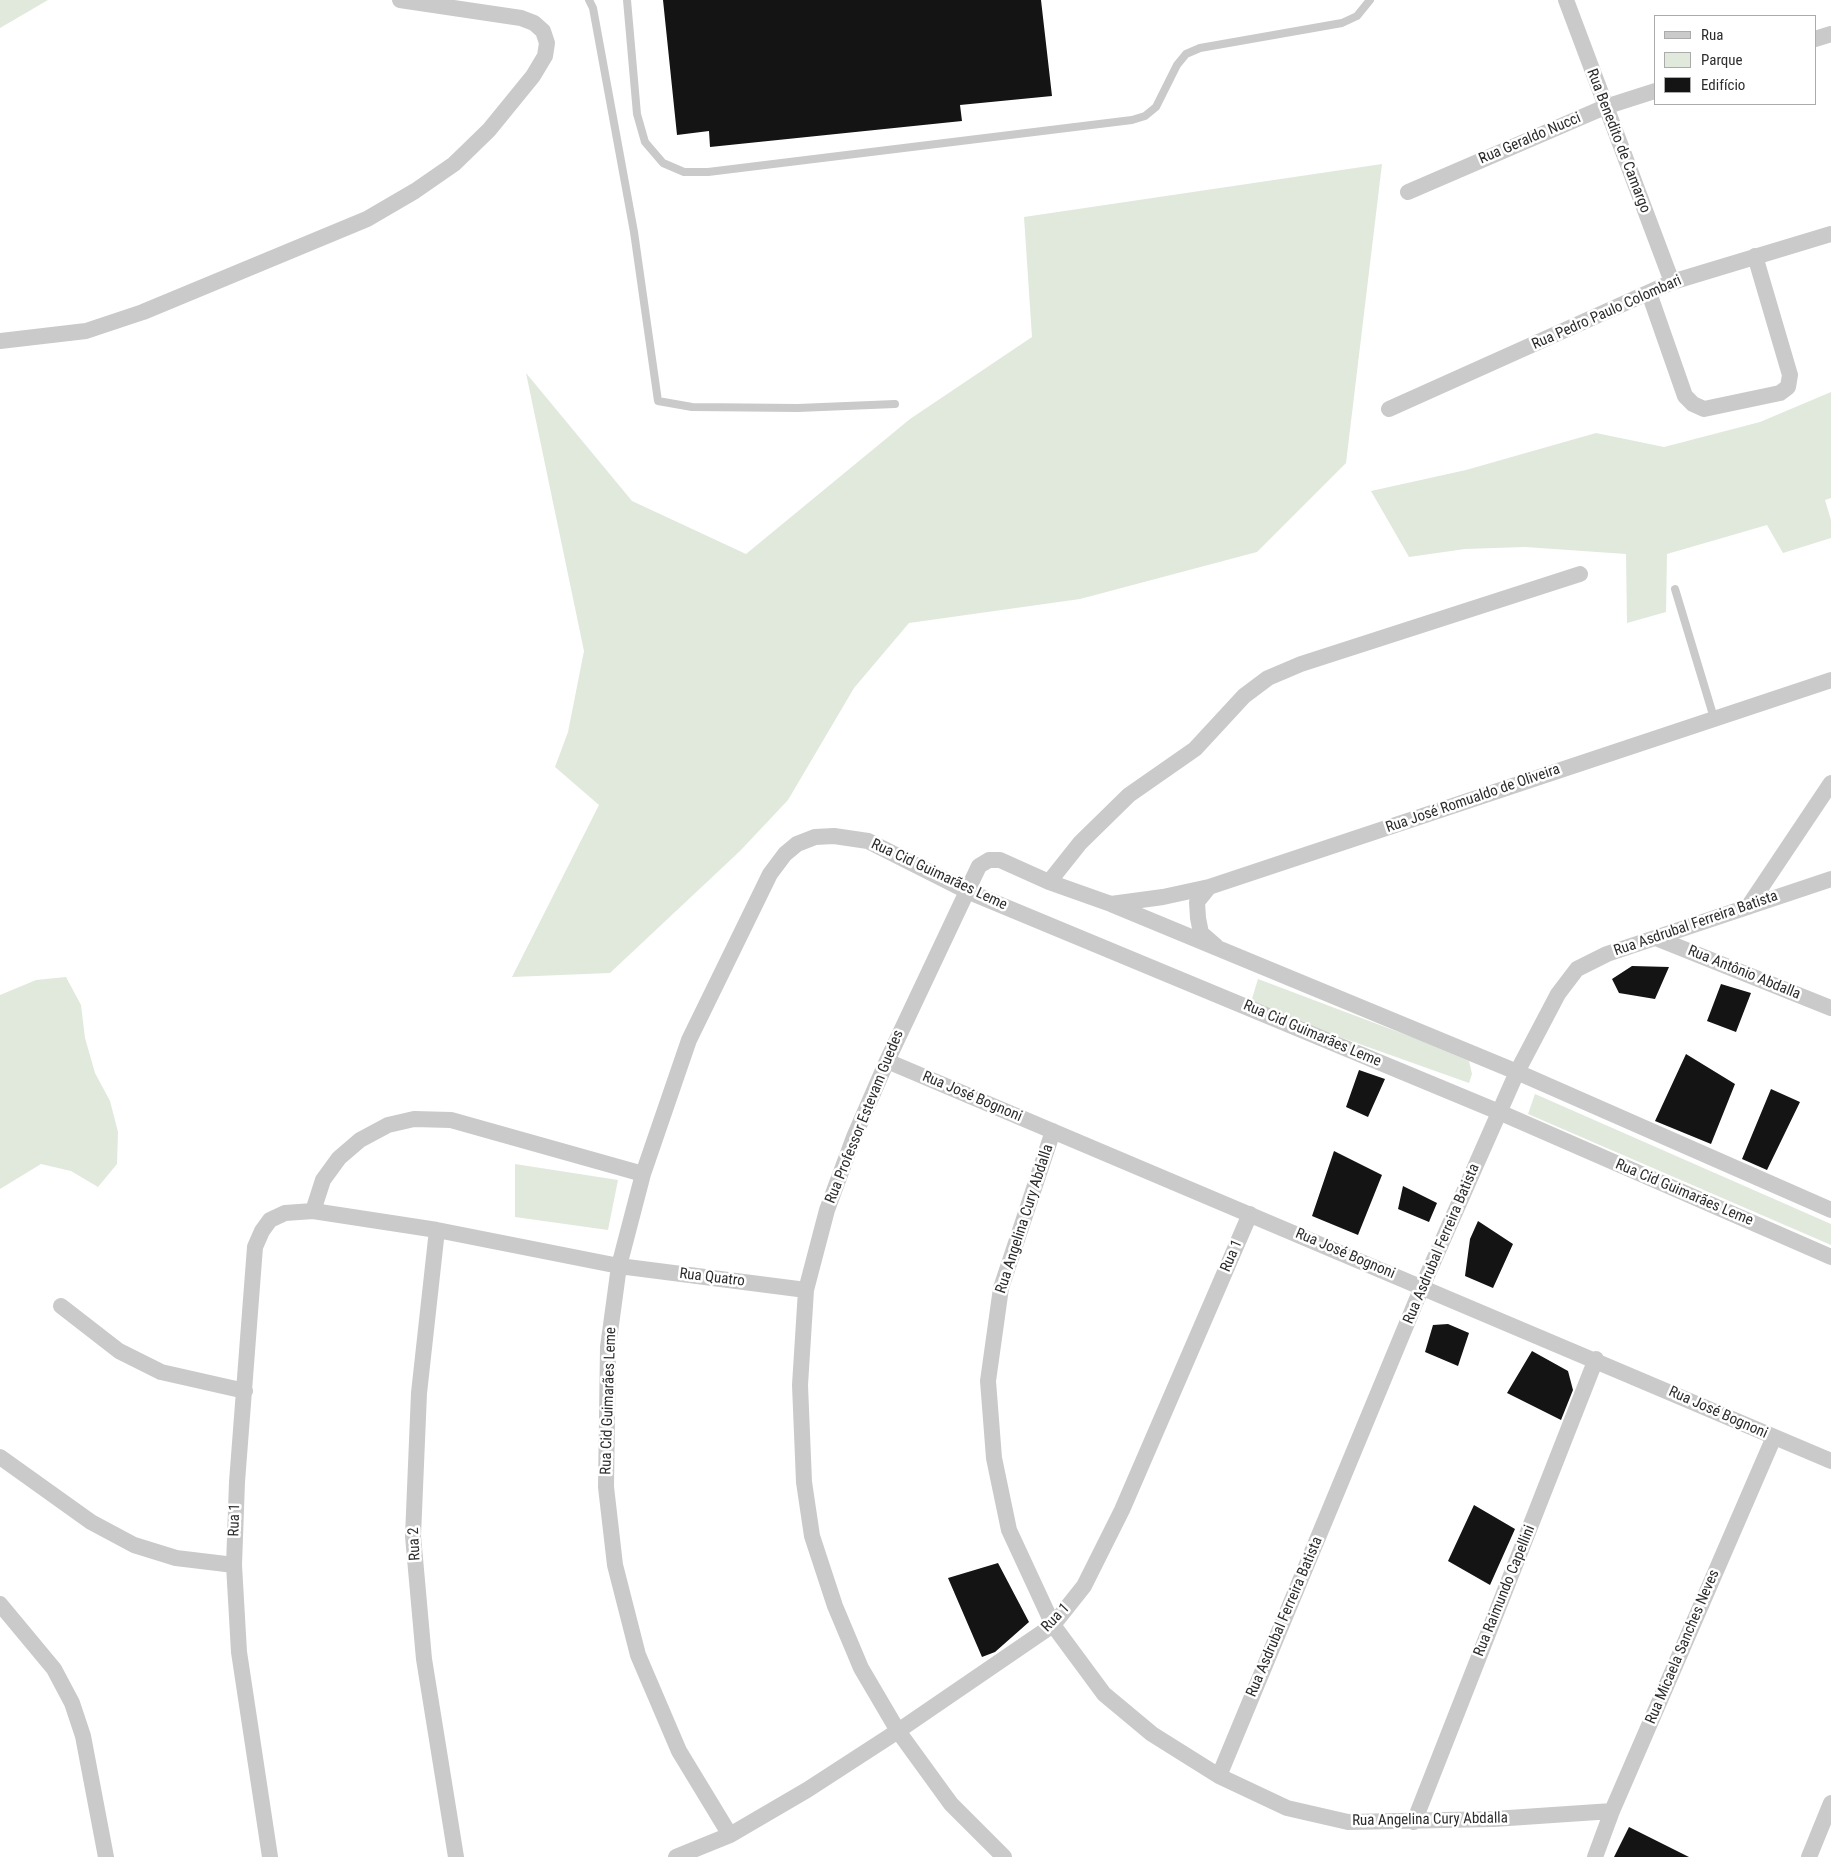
<!DOCTYPE html>
<html>
<head>
<meta charset="utf-8">
<style>
  body { margin:0 }
  #map { position:relative; width:1831px; height:1857px; overflow:hidden; background:#fff; font-family:"Roboto Condensed",sans-serif }
  canvas { display:block }
  .legend { position:absolute; left:1654px; top:15px; width:162px; height:90px; box-sizing:border-box; background:#fff; border:1px solid #ababab; margin:0; padding:6px 9px; list-style:none; font-size:15px; color:#2d2d2d }
  .legend li { display:flex; align-items:center; gap:10px; height:25px }
  .legend b { width:25px; border:1px solid #ababab }
</style>
</head>
<body>
<div id="map">
<canvas width="1831" height="1857"></canvas>
<ul class="legend">
<li><b style="height:6px;background:#cacaca"></b>Rua</li>
<li><b style="height:14px;background:#e1e9dc"></b>Parque</li>
<li><b style="height:14px;background:#141414"></b>Edifício</li>
</ul>
</div>
<script>
const context = document.querySelector('canvas').getContext('2d');
context.lineJoin = 'round';
function fill(path, color) {
  context.fillStyle = color;
  context.fill(path, 'evenodd');
}
function toPath(rows) {
  const path = new Path2D();
  for (const r of rows) {
    path.moveTo(r[0], r[1]);
    for (let i = 2; i < r.length; i += 2) path.lineTo(r[i], r[i + 1]);
  }
  return path;
}
function strokePath(path, color, width, dash) {
  context.strokeStyle = color;
  context.lineWidth = width;
  context.lineCap = dash ? 'butt' : 'round';
  context.setLineDash(dash || []);
  context.stroke(path);
}
function drawText(font, color, halo, rows, align = 'center') {
  context.font = font + ' "Roboto Condensed",sans-serif';
  context.lineWidth = 5;
  context.setLineDash([]);
  context.textBaseline = 'middle';
  context.strokeStyle = halo;
  context.fillStyle = color;
  for (const [text, x, y, turn = 0] of rows) {
    context.save();
    context.translate(x, y);
    context.rotate((+turn || 0) * Math.PI / 180);
    context.textAlign = isNaN(turn) ? turn : align;
    if (halo) context.strokeText(text, 0, 0);
    context.fillText(text, 0, 0);
    context.restore();
  }
}
fill(toPath([
  [0,0,48,0,0,28],
  [1382,164,1346,463,1257,552,1080,599,909,623,854,688,788,800,740,851,610,973,512,977,599,805,555,767,568,732,584,651,526,373,632,501,746,554,910,419,1032,337,1024,217],
  [1831,392,1831,498,1825,500,1831,520,1831,538,1783,553,1767,525,1667,554,1666,612,1627,623,1626,554,1525,547,1465,549,1409,557,1371,491,1466,470,1596,433,1664,447,1760,422],
  [66,977,81,1005,85,1038,95,1073,110,1101,118,1132,117,1164,98,1187,71,1171,41,1164,0,1189,0,995,36,980],
  [1258,979,1417,1039,1469,1061,1472,1074,1469,1083,1250,1005],
  [1535,1094,1831,1224,1831,1245,1528,1114],
  [515,1164,618,1180,608,1230,515,1217]
]), '#e1e9dc');
fill(toPath([
  [663,0,1041,0,1052,96,960,105,962,121,710,147,709,131,677,135],
  [1632,966,1669,967,1655,999,1619,993,1612,979],
  [1721,984,1751,993,1736,1032,1707,1021],
  [1686,1054,1735,1084,1711,1144,1655,1121],
  [1359,1070,1385,1079,1368,1117,1346,1107],
  [1771,1089,1800,1102,1767,1170,1742,1159],
  [1334,1151,1382,1175,1358,1235,1312,1216],
  [1403,1186,1437,1203,1429,1222,1398,1209],
  [1478,1221,1513,1244,1493,1288,1465,1276,1470,1239],
  [1448,1324,1469,1333,1458,1366,1425,1352,1433,1325],
  [1532,1351,1568,1371,1573,1390,1561,1420,1507,1393],
  [1474,1505,1515,1529,1490,1585,1448,1561],
  [998,1563,1029,1622,995,1652,982,1657,948,1578],
  [1629,1827,1689,1857,1614,1857]
]), '#141414');
strokePath(toPath([
  [589,0,593,8,634,232,658,401,692,407,798,408,895,404],
  [627,0,637,114,645,142,663,163,684,172,708,172,1132,120,1145,116,1156,107,1177,65,1186,54,1200,48,1342,23,1357,16,1370,0],
  [1675,589,1714,718]
]), '#cacaca', 8);
strokePath(toPath([
  [1566,0,1672,282],
  [1815,39,1831,34],
  [1408,192,1605,107,1655,91],
  [1649,293,1685,396,1693,404,1704,409,1780,393,1788,387,1790,375,1755,256],
  [0,341,86,331,143,312,367,219,415,191,454,164,489,130,533,76,545,56,547,43,543,31,534,23,521,18,400,0],
  [1389,409,1672,282,1831,234],
  [1049,882,1080,843,1129,795,1195,749,1244,696,1268,678,1301,664,1580,574],
  [1209,887,1197,902,1198,918,1201,933,1216,946],
  [1111,904,1163,897,1209,887,1831,680],
  [1748,907,1831,783],
  [1656,938,1831,1008],
  [887,1061,1831,1461],
  [1053,1131,1001,1288,988,1381,994,1458,1009,1530,1053,1625,1104,1694,1152,1734,1219,1776,1287,1808,1348,1822,1494,1819,1612,1811],
  [313,1211,323,1180,339,1158,360,1140,388,1125,414,1119,451,1120,643,1174],
  [437,1230,419,1393,413,1536,424,1659,456,1857],
  [61,1306,119,1351,161,1372,245,1391],
  [0,1457,91,1522,134,1545,176,1558,234,1565],
  [0,1604,54,1669,72,1703,83,1736,106,1857],
  [1219,1776,1422,1287,1517,1072,1558,994,1577,969,1607,954,1831,879],
  [1414,1822,1596,1359],
  [730,1835,679,1751,638,1655,615,1565,606,1487,608,1347,619,1266,643,1174,689,1040,770,874,785,854,797,844,815,837,834,836,868,841,967,891,1499,1112,1831,1257],
  [270,1857,239,1652,234,1565,237,1482,255,1247,262,1231,270,1220,285,1213,313,1211,437,1230,619,1266,806,1290],
  [676,1857,730,1835,807,1790,898,1731,1053,1625,1084,1586,1122,1510,1250,1214],
  [1004,1857,951,1804,898,1731,861,1668,835,1606,812,1536,804,1482,800,1385,806,1290,827,1210,854,1137,887,1061,979,866,989,860,1000,860,1049,882,1111,904,1517,1072,1831,1210],
  [1595,1857,1612,1811,1774,1437],
  [1809,1857,1831,1803]
]), '#cacaca', 16);
drawText('15px', '#2d2d2d', '#fff', [
  ["Rua Geraldo Nucci",1530,139,-23],
  ["Rua Benedito de Camargo",1618,141,69],
  ["Rua Pedro Paulo Colombari",1607,313,-24],
  ["Rua José Romualdo de Oliveira",1473,799,-19],
  ["Rua Cid Guimarães Leme",939,875,25],
  ["Rua Asdrubal Ferreira Batista",1696,924,-19],
  ["Rua Antônio Abdalla",1744,973,22],
  ["Rua Cid Guimarães Leme",1312,1034,23],
  ["Rua José Bognoni",972,1097,23],
  ["Rua Professor Estevam Guedes",865,1117,-68],
  ["Rua Cid Guimarães Leme",1684,1193,23],
  ["Rua Angelina Cury Abdalla",1025,1219,-72],
  ["Rua Asdrubal Ferreira Batista",1442,1244,-67],
  ["Rua José Bognoni",1345,1254,23],
  ["Rua 1",1232,1256,-67],
  ["Rua Quatro",712,1278,7],
  ["Rua Cid Guimarães Leme",609,1401,-88],
  ["Rua José Bognoni",1718,1413,24],
  ["Rua 1",235,1520,-88],
  ["Rua 2",415,1544,-93],
  ["Rua Raimundo Capellini",1505,1591,-68],
  ["Rua Asdrubal Ferreira Batista",1285,1617,-67],
  ["Rua 1",1056,1618,-46],
  ["Rua Micaela Sanches Neves",1683,1647,-67],
  ["Rua Angelina Cury Abdalla",1430,1820,-1]
]);
</script>
</body>
</html>
